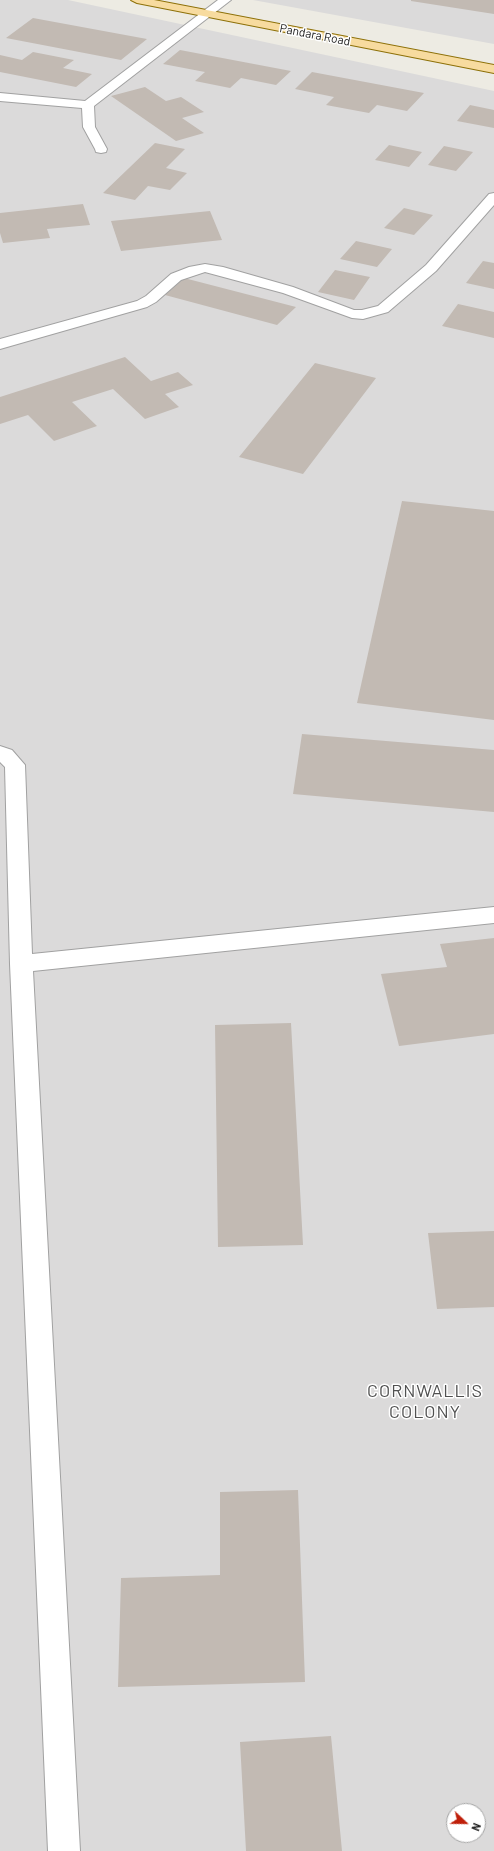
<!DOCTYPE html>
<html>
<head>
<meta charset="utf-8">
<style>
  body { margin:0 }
  #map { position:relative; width:494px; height:1851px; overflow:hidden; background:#edebe3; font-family:Barlow,sans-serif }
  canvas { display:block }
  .north { position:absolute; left:446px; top:1803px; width:40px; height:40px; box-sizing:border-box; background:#fff; border:1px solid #a5a5a5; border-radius:50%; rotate:112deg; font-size:11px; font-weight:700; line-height:16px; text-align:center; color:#1d1d1d }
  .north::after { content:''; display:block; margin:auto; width:14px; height:18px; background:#bf1f0a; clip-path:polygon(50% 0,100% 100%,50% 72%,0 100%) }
</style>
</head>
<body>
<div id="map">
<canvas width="494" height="1851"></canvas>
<div class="north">N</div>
</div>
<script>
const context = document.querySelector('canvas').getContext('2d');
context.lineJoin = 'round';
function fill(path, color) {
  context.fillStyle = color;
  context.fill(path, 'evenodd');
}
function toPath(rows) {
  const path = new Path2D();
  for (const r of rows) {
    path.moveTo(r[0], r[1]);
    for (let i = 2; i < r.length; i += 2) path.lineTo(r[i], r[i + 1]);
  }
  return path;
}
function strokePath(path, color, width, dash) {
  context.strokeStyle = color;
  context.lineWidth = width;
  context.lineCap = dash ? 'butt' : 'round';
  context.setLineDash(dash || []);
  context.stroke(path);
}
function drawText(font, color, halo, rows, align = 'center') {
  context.font = font + ' Barlow,sans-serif';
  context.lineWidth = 3;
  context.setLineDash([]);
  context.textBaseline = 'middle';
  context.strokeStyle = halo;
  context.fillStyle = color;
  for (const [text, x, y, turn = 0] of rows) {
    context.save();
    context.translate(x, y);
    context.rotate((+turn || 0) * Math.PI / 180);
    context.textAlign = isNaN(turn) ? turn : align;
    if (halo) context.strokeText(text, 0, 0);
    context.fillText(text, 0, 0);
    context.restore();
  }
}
fill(toPath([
  [0,0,68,0,494,91,494,1851,0,1851],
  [454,1811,478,1811,478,1835,454,1835],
  [253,0,494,0,494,44]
]), '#dbdada');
fill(toPath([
  [411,0,494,0,494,14,411,1],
  [33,18,147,39,121,60,6,38],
  [180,50,291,71,276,85,241,78,230,88,195,81,205,72,163,64],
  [33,52,74,60,63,68,92,74,76,87,0,72,0,55,22,60],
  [312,72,424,93,407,111,377,105,369,113,326,105,334,97,295,89],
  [145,87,166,101,181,97,204,112,182,118,204,133,176,141,111,96],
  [470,105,494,110,494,128,457,121],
  [155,143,185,149,166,168,187,173,170,190,148,186,135,200,103,193],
  [389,145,422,152,409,167,375,160],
  [444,146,473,152,456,171,428,165],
  [83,204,90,225,47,229,50,238,3,243,0,233,0,213],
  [404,208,433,215,414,235,384,228],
  [210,211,222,240,121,251,111,221],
  [356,241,392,249,377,267,340,259],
  [483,261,494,263,494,289,466,283],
  [335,270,370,277,354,300,318,292],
  [184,278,296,307,277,325,165,295],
  [458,304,494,312,494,338,442,326],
  [125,357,151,381,178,372,193,385,165,394,179,407,145,419,113,389,72,402,97,426,54,441,28,415,0,424,0,397],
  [315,363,376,378,303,474,239,457],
  [402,501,494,511,494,720,357,703],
  [302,734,494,750,494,812,293,794],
  [494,938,494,1034,399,1046,381,974,447,967,440,944],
  [291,1023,303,1245,218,1247,215,1025],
  [494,1231,494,1307,437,1309,428,1233],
  [298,1490,305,1682,118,1687,121,1578,220,1575,220,1492],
  [331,1736,342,1851,246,1851,240,1742]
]), '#c2bab3');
const minor = toPath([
  [218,0,231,0,94,106,95,127,107,149,106,152,101,153,96,152,95,149,83,127,82,108,0,101,0,93,85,101,218,0],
  [494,193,494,205,436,271,388,312,363,319,352,318,283,293,205,272,181,280,156,302,147,307,0,349,0,339,137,301,146,296,171,274,189,267,205,264,223,267,293,287,354,310,362,310,378,306,426,265,489,194,494,193],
  [0,746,12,750,25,765,32,954,494,907,494,923,33,971,80,1851,48,1851,10,964,5,767,0,762,0,746]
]);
const major = toPath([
  [131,0,154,0,494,65,494,73,137,3,131,0]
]);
strokePath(minor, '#a1a1a1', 2);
strokePath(major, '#8d7008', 2);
fill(minor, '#fff');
fill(major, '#f7db9f');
drawText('12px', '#1d1d1d', '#fff', [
  ["Pandara Road",315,35,11]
]);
context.letterSpacing = '1px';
drawText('18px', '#505050', '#fff', [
  ["CORNWALLIS",425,1391],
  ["COLONY",425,1412]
]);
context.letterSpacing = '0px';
</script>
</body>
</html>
